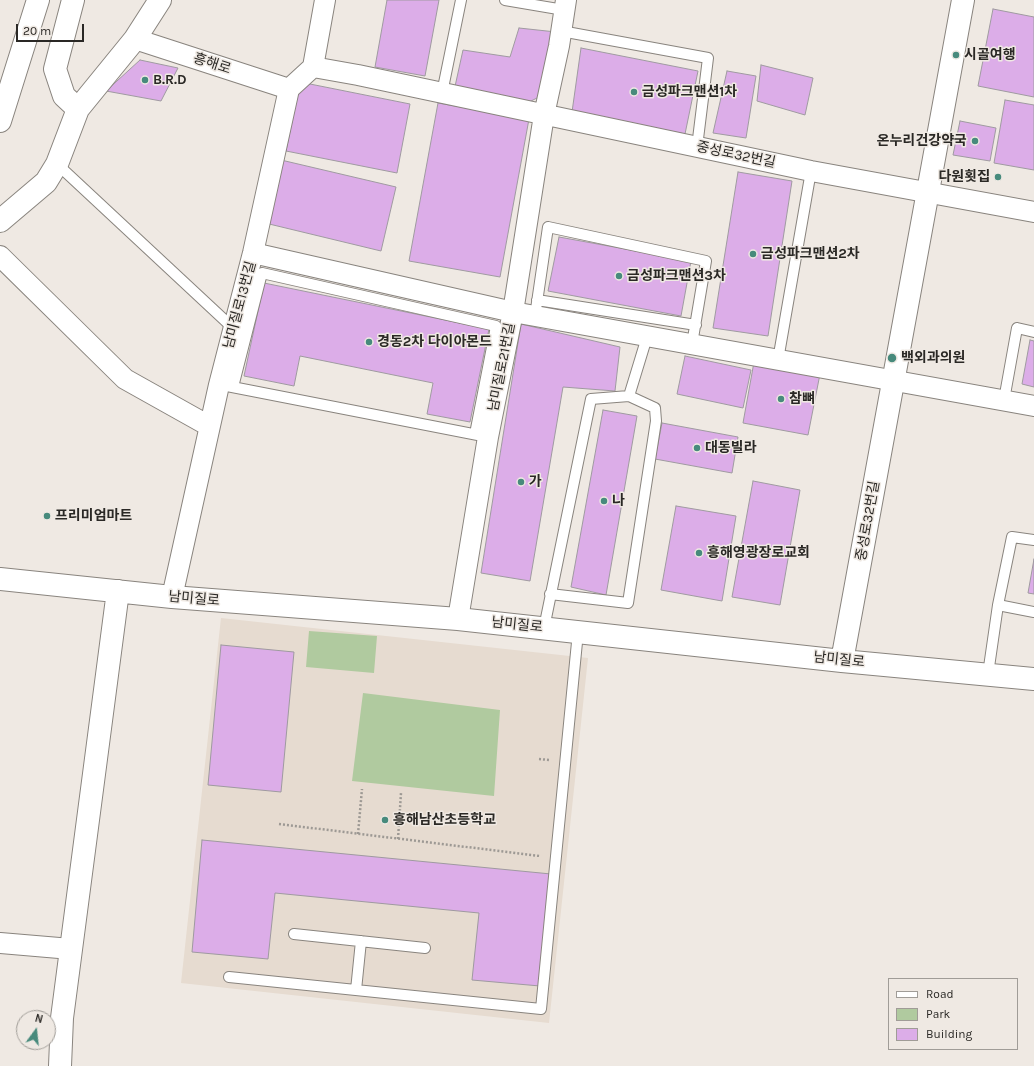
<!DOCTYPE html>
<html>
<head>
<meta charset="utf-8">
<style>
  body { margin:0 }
  #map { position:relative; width:1034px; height:1066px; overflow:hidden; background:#efe9e3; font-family:Karla,sans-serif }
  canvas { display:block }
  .legend { position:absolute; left:888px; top:978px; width:130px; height:72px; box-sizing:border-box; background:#efe9e3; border:1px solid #a09c97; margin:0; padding:5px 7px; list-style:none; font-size:12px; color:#2a2825 }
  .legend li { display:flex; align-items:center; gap:8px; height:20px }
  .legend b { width:20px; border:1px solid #a09c97 }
  .north { position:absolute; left:16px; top:1010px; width:40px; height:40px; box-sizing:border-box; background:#efe9e3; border:1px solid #a09c97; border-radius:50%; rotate:15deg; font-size:11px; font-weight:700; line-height:16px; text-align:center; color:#2a2825 }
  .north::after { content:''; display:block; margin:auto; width:14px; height:18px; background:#478a7c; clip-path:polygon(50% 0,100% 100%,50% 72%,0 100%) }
  .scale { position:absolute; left:16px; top:24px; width:68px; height:18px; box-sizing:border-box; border:2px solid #2a2825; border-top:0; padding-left:5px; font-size:12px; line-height:14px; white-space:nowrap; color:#2a2825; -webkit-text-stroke:3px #efe9e3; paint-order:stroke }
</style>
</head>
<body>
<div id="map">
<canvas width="1034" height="1066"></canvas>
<ul class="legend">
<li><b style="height:5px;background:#fff"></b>Road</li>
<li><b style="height:11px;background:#b0ca9f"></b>Park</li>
<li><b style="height:11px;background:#dcade8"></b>Building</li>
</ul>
<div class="north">N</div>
<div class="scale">20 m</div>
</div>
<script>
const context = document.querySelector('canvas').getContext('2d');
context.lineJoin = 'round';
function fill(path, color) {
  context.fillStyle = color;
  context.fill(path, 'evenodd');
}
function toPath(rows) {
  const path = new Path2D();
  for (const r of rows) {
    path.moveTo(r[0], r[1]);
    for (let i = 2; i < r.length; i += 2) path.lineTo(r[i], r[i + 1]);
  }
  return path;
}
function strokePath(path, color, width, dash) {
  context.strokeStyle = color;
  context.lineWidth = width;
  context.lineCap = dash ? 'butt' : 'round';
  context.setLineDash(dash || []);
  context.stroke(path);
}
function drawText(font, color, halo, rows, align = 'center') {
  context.font = font + ' Karla,"Noto Sans KR",sans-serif';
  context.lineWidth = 3;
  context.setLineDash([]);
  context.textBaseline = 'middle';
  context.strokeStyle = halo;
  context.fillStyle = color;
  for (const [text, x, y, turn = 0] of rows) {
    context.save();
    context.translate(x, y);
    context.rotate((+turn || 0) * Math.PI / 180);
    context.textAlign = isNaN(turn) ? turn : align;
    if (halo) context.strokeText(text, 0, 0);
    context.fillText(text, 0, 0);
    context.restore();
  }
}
fill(toPath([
  [221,618,588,658,549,1023,181,983]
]), '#e6dbd0');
fill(toPath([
  [309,631,377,636,374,673,306,667],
  [363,693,500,710,494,796,352,781]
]), '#b0ca9f');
const building = toPath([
  [387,0,439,0,425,76,375,67,387,0],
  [993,9,1034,17,1034,97,978,86,993,9],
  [519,28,556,32,545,94,525,104,454,91,463,50,510,57,519,28],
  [581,48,698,71,685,134,572,112,581,48],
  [140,60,178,68,161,101,106,91,140,60],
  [761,65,813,78,805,115,757,101,761,65],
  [727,71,756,76,746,138,713,133,727,71],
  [300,82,410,104,397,173,286,151,300,82],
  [1005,100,1034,105,1034,170,994,163,1005,100],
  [438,103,529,119,500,277,409,261,438,103],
  [960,121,996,128,990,161,953,155,960,121],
  [281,160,396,187,381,251,265,223,281,160],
  [738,172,792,181,768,336,713,328,738,172],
  [559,237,691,261,681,316,548,291,559,237],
  [264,283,489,329,470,422,427,414,433,383,300,356,294,386,244,376,264,283],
  [521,324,620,347,615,391,563,387,530,581,481,573,521,324],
  [1030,340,1034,341,1034,387,1022,384,1030,340],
  [685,356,751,370,743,408,677,394,685,356],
  [754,362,820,374,808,435,743,423,754,362],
  [603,410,637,416,606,595,571,587,603,410],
  [662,423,738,437,732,473,655,459,662,423],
  [753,481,800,490,780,605,732,597,753,481],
  [676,506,736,516,722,601,661,590,676,506],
  [1034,559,1034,594,1028,593,1034,559],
  [221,645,294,652,281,792,208,785,221,645],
  [202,840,551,874,540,986,472,980,479,913,275,893,268,959,192,952,202,840]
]);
fill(building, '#dcade8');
strokePath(building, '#9f9aa0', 1);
const service = toPath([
  [505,0,564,10],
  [561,31,708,58,697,147],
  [442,93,461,0],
  [57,164,233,328],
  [537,300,696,325],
  [535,316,548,227,706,261,692,344],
  [778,360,811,171],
  [227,386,488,437],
  [233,387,262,273,496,326,494,337],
  [1004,400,1017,328,1034,332],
  [475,434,494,337,501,337],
  [550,594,628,603,656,421,655,408,629,396],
  [998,605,1012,537,1034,540],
  [544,628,591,399,629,396,647,337],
  [988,674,998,605,1034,612],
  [294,934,425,948],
  [229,977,541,1009,578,632],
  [356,990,361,941]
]);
const minor = toPath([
  [135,39,289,89],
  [313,67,325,0],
  [253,253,513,312,1034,406],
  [0,256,125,379,209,426],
  [172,597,219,385,253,253,289,89,313,67,358,75,811,171,1034,212],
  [458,619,488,437,513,312,544,115,559,46,566,0],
  [0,943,71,949]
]);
const tertiary = toPath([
  [73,0,55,69,64,96,78,109],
  [0,221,46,182,57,164,78,109,135,39,160,0],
  [0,579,172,597,458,619,842,661,1034,679],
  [842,661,963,0],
  [60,1066,62,1018,118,591]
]);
const secondary = toPath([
  [0,121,38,0]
]);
strokePath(service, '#89847e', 12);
strokePath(minor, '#89847e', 22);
strokePath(tertiary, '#89847e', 24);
strokePath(secondary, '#89847e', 24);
strokePath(toPath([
  [539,759,549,760],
  [279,824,540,856],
  [358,834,362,789],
  [398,839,401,793]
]), '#9d9994', 2.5, [2, 2]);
strokePath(service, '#fff', 10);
strokePath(minor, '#fff', 20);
strokePath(tertiary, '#fff', 22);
strokePath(secondary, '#fff', 22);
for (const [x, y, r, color] of [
  [956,55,4,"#478a7c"],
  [145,80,4,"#478a7c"],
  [634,92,4,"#478a7c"],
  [975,141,4,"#478a7c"],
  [998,177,4,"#478a7c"],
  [753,254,4,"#478a7c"],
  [619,276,4,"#478a7c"],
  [369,342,4,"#478a7c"],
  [892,358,5,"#478a7c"],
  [781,399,4,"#478a7c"],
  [697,448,4,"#478a7c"],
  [521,482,4,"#478a7c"],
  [604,501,4,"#478a7c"],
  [47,516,4,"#478a7c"],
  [699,553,4,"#478a7c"],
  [385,820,4,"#478a7c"]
]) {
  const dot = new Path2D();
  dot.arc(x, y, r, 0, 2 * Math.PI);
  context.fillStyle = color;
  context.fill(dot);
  strokePath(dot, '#efe9e3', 1.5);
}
drawText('bold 14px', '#2a2825', '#efe9e3', [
  ["시골여행",964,55],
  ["B.R.D",153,80],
  ["금성파크맨션1차",642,92],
  ["온누리건강약국",967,141,"right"],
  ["다원횟집",990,177,"right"],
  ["금성파크맨션2차",761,254],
  ["금성파크맨션3차",627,276],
  ["경동2차 다이아몬드",377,342],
  ["백외과의원",901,358],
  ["참뼈",789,399],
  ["대동빌라",705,448],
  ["가",529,482],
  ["나",612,501],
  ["프리미엄마트",55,516],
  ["흥해영광장로교회",707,553],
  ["흥해남산초등학교",393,820]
], 'left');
drawText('14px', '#2a2825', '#efe9e3', [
  ["흥해로",212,64,18],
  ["중성로32번길",736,155,12],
  ["남미질로13번길",240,305,-75],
  ["남미질로21번길",502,367,-79],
  ["중성로32번길",868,521,-80],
  ["남미질로",194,599,5],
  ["남미질로",517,625,6],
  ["남미질로",839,660,6]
]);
</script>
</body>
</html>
